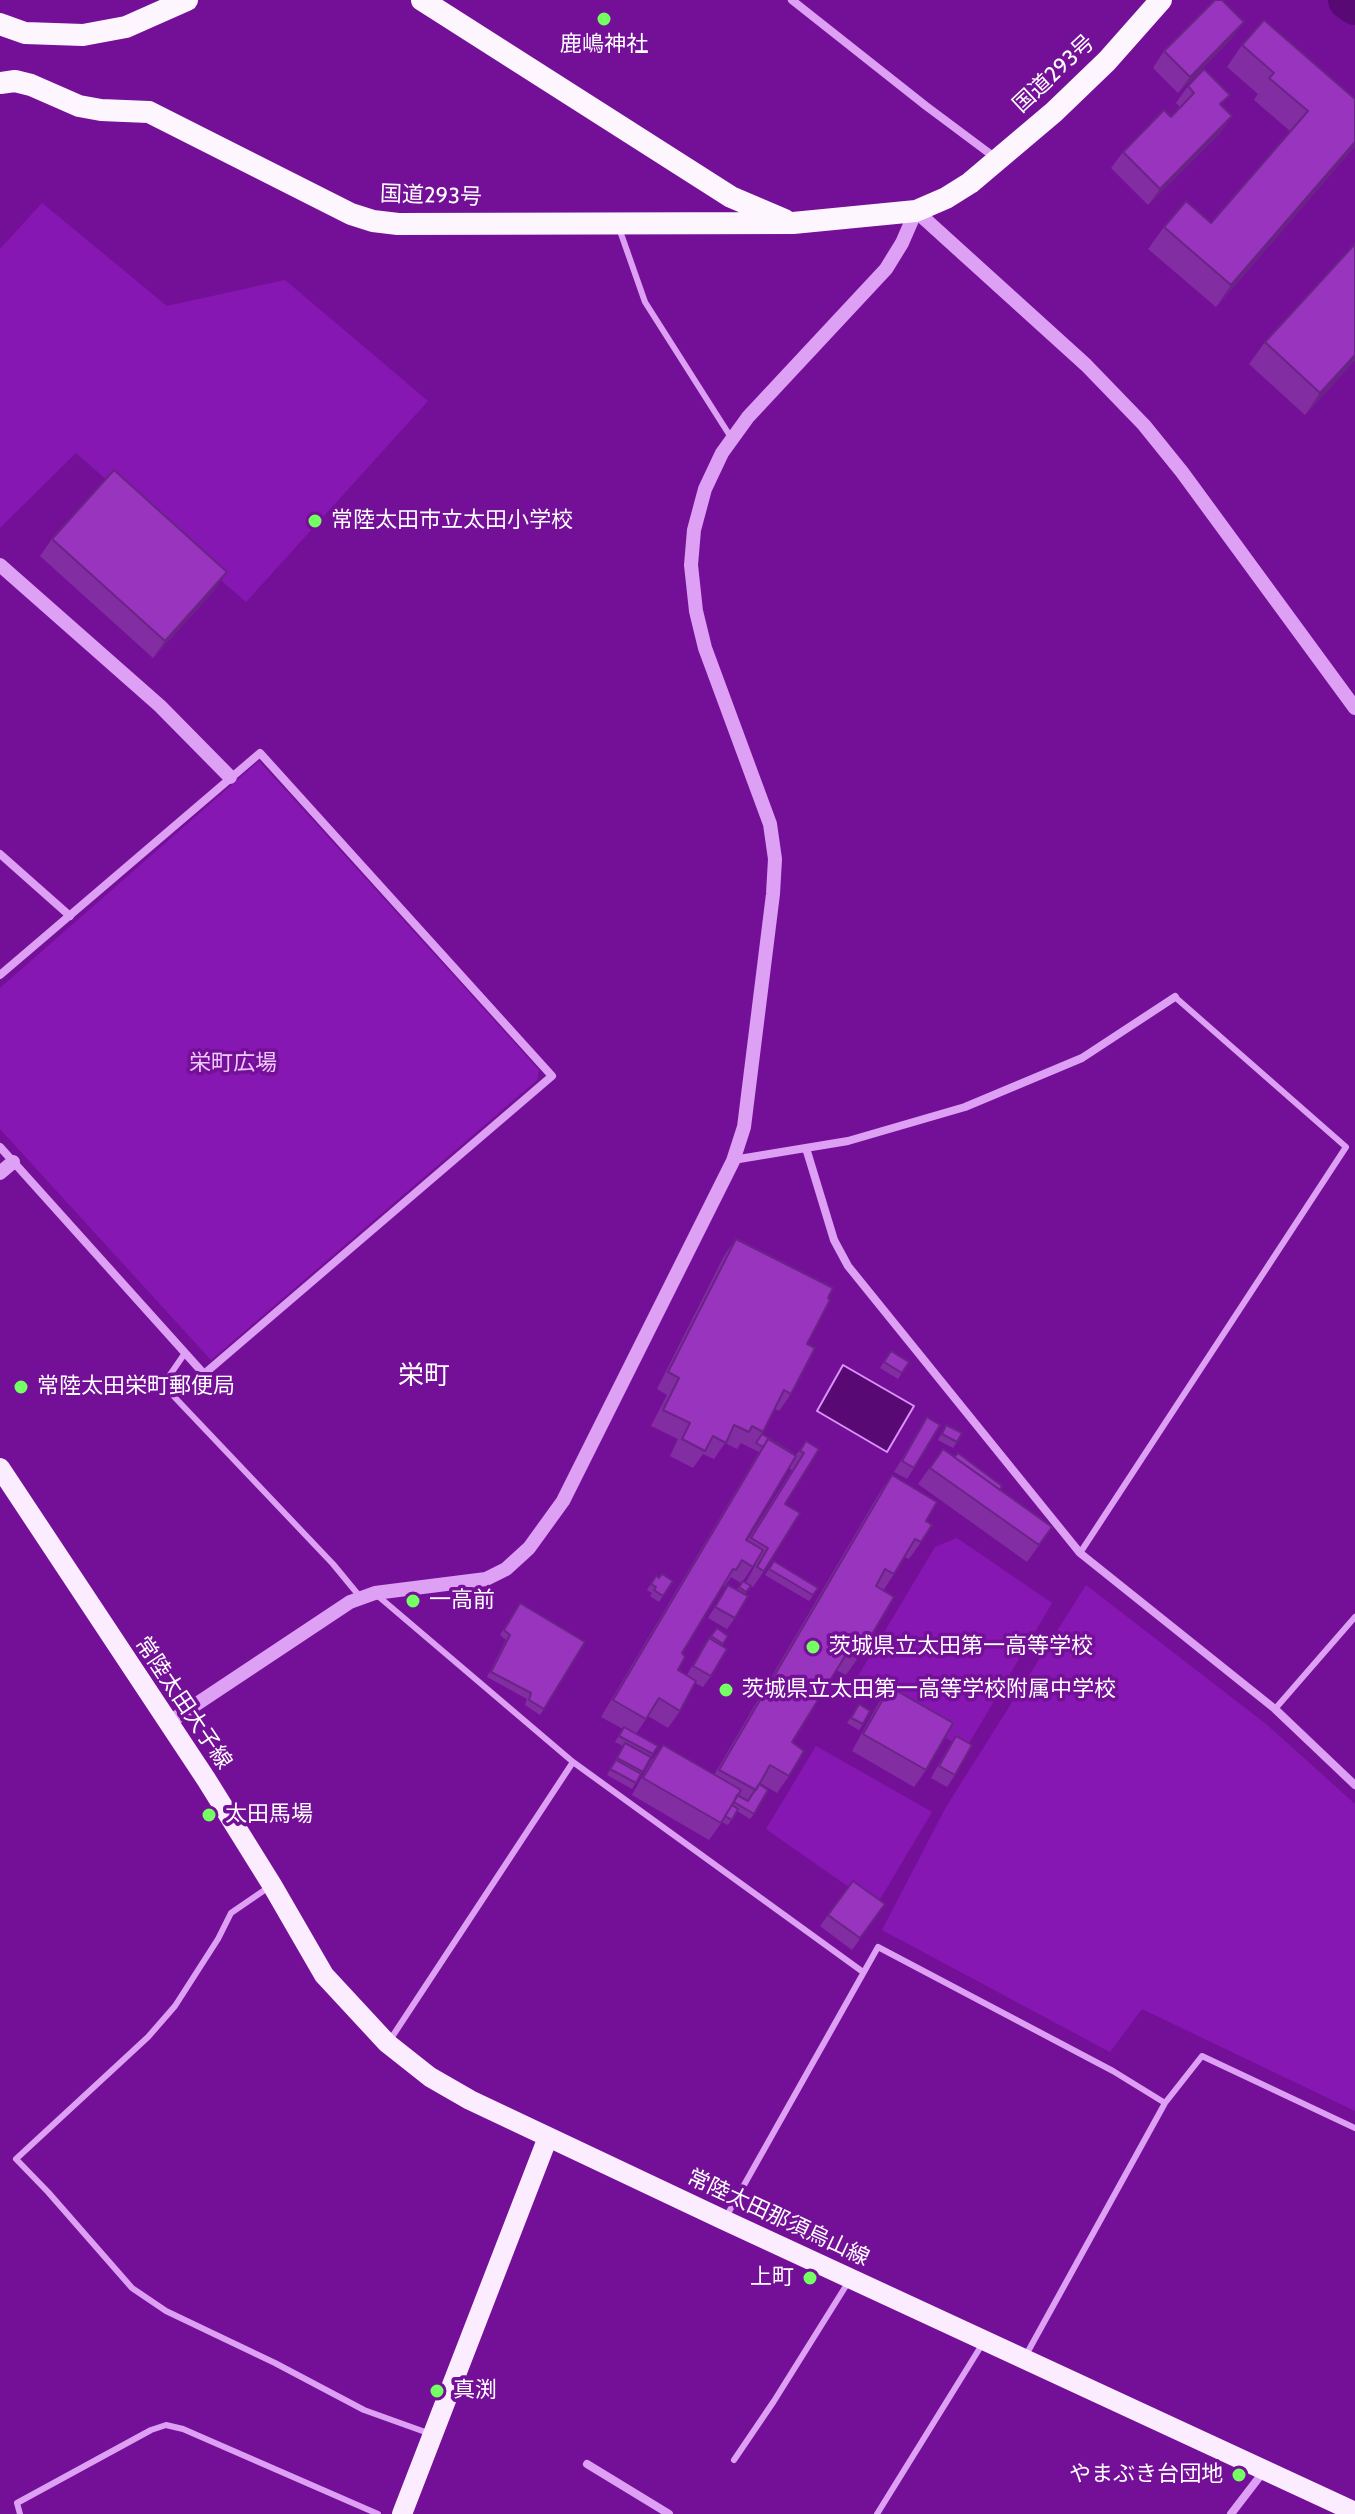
<!DOCTYPE html>
<html>
<head>
<meta charset="utf-8">
<style>
  body { margin:0 }
  canvas { display:block; background:#741097 }
</style>
</head>
<body>
<canvas width="1355" height="2514"></canvas>
<script>
const context = document.querySelector('canvas').getContext('2d');
context.lineJoin = 'round';
function fill(path, color) {
  context.fillStyle = color;
  context.fill(path, 'evenodd');
}
function toPath(rows) {
  const path = new Path2D();
  for (const r of rows) {
    path.moveTo(r[0], r[1]);
    for (let i = 2; i < r.length; i += 2) path.lineTo(r[i], r[i + 1]);
  }
  return path;
}
function strokePath(path, color, width, dash) {
  context.strokeStyle = color;
  context.lineWidth = width;
  context.lineCap = dash ? 'butt' : 'round';
  context.setLineDash(dash || []);
  context.stroke(path);
}
function drawText(font, color, halo, rows, align = 'center') {
  context.font = font + ' Cabin,"Noto Sans JP",sans-serif';
  context.lineWidth = 7;
  context.setLineDash([]);
  context.textBaseline = 'middle';
  context.strokeStyle = halo;
  context.fillStyle = color;
  for (const [text, x, y, turn = 0] of rows) {
    context.save();
    context.translate(x, y);
    context.rotate((+turn || 0) * Math.PI / 180);
    context.textAlign = isNaN(turn) ? turn : align;
    if (halo) context.strokeText(text, 0, 0);
    context.fillText(text, 0, 0);
    context.restore();
  }
}
fill(toPath([
  [42,203,167,306,285,280,428,401,246,602,76,453,0,528,0,249],
  [259,761,539,1070,537,1080,211,1360,0,1129,0,988],
  [957,1538,1052,1603,965,1750,855,1681,935,1547],
  [1086,1585,1266,1724,1355,1804,1355,2111,1142,2009,1110,2052,882,1930,946,1807],
  [816,1746,932,1812,876,1906,766,1829]
]), '#8717b2');
const water = toPath([
  [843,1365,914,1406,887,1452,817,1411,843,1365]
]);
fill(water, '#580973');
strokePath(water, '#da91f8', 2);
strokePath(toPath([
  [1348,0,1355,5]
]), '#580973', 40);
strokePath(toPath([
  [619,228,645,302,732,439],
  [185,1353,163,1385,333,1564,361,1598],
  [1080,1553,1346,1147,1175,997],
  [378,1596,573,1762,863,1972],
  [1275,1709,1355,1617],
  [269,1887,231,1913,218,1939,175,2006,148,2037,16,2159,48,2192,132,2288,166,2311,275,2363,364,2410,428,2433],
  [390,2040,573,1762],
  [726,2217,878,1947,1113,2071,1165,2103],
  [1026,2355,1165,2103,1202,2056,1355,2128],
  [734,2460,774,2401,849,2281],
  [20,2514,17,2503,151,2430,166,2425,183,2429,378,2514],
  [877,2514,983,2343]
]), '#dda0f4', 6);
strokePath(toPath([
  [792,0,926,106,997,159],
  [0,854,70,916],
  [0,975,260,753,552,1076,204,1374,0,1147],
  [806,1148,834,1240,848,1266,1080,1553,1275,1709,1355,1785],
  [733,1160,848,1141,965,1107,1082,1058,1175,997],
  [587,2464,669,2514],
  [1231,2514,1264,2471]
]), '#dda0f4', 8);
strokePath(toPath([
  [0,565,160,706,230,777],
  [0,1173,13,1162],
  [168,1723,350,1602,375,1593,486,1579,506,1569,529,1548,563,1501,733,1161,744,1127,773,894,775,859,770,824,705,648,696,611,691,565,694,530,705,489,722,453,748,417,886,269,902,243,916,211,1086,365,1144,425,1182,472,1355,708]
]), '#dda0f4', 14);
strokePath(toPath([
  [0,1468,206,1779,272,1885,324,1975,387,2043,430,2077,470,2100,724,2220,1355,2512],
  [402,2514,548,2137]
]), '#fbedff', 20);
strokePath(toPath([
  [422,0,731,197,785,220],
  [0,24,25,33,83,35,126,27,187,0],
  [0,83,15,81,31,85,79,106,101,110,149,112,351,214,373,221,398,224,793,223,916,211,946,198,970,183,1054,112,1107,61,1161,0]
]), '#fdf6ff', 22);
fill(toPath([
  [1232,38,1178,93,1153,68,1164,51],
  [1242,45,1355,99,1355,146,1216,307,1148,249,1164,227,1211,223,1290,131,1254,100,1258,94,1227,67],
  [1188,86,1222,106,1232,116,1220,133,1148,205,1111,168,1123,152,1171,117,1180,107,1176,103],
  [1265,342,1355,360,1305,415,1249,364],
  [52,539,215,589,153,658,40,556],
  [736,1239,807,1344,791,1394,779,1411,775,1409,762,1434,796,1455,806,1441,819,1449,785,1504,764,1571,753,1587,750,1586,745,1595,735,1618,727,1629,708,1618,728,1585,737,1590,741,1583,731,1577,724,1587,723,1586,682,1653,678,1670,687,1675,701,1650,717,1628,728,1636,722,1646,711,1676,703,1687,695,1683,680,1711,668,1728,648,1716,636,1734,658,1746,632,1789,607,1775,623,1746,615,1742,623,1729,601,1717,759,1452,741,1443,737,1449,725,1443,714,1459,703,1454,693,1468,670,1456,678,1439,651,1426,667,1395,657,1389,724,1256],
  [789,1468,792,1470,747,1541,746,1540],
  [755,1563,756,1564,746,1582,743,1581],
  [891,1351,909,1362,898,1379,880,1368],
  [927,1417,914,1468,907,1479,894,1472],
  [946,1425,957,1442,953,1448,938,1440],
  [943,1449,1052,1527,1027,1562,918,1484],
  [892,1475,926,1521,921,1542,909,1559,905,1557,883,1591,858,1658,846,1675,836,1670,792,1742,789,1776,777,1793,760,1783,754,1814,750,1819,737,1811,728,1825,722,1822,709,1840,632,1795,651,1761,663,1745,714,1775,880,1492],
  [774,1561,818,1588,809,1601,765,1575],
  [656,1576,659,1578,673,1581,659,1602,650,1596,652,1593,647,1590],
  [520,1603,544,1709,540,1715,525,1705,527,1699,487,1677,506,1640,500,1635],
  [890,1687,926,1770,914,1787,852,1751,878,1704],
  [859,1704,863,1724,859,1730,847,1723],
  [956,1736,955,1775,947,1787,931,1778,948,1748],
  [853,1881,885,1904,852,1950,820,1926]
]), '#832da3');
fill(toPath([
  [1244,22,1232,38,1178,93,1190,77],
  [1232,116,1220,133,1148,205,1160,189],
  [1355,142,1355,146,1216,307,1231,285],
  [1355,355,1355,360,1305,415,1320,393],
  [227,572,215,589,153,658,165,641]
]), '#6a2485');
const building = toPath([
  [1215,0,1222,0,1244,22,1190,77,1164,51,1215,0],
  [1264,20,1355,99,1355,142,1231,285,1164,227,1186,201,1211,223,1308,111,1269,78,1274,73,1242,45,1264,20],
  [1204,69,1230,95,1220,104,1232,116,1160,189,1123,152,1164,110,1171,117,1194,93,1188,86,1204,69],
  [1355,244,1355,355,1320,393,1265,342,1355,244],
  [114,470,227,572,165,641,52,539,114,470],
  [736,1239,833,1288,828,1298,830,1300,807,1344,815,1348,791,1394,784,1390,763,1432,752,1426,749,1432,734,1425,726,1443,713,1436,705,1451,682,1439,690,1423,663,1410,679,1378,668,1372,736,1239],
  [891,1351,909,1362,902,1373,884,1362,891,1351],
  [927,1417,940,1425,914,1468,902,1461,927,1417],
  [946,1425,962,1433,957,1442,942,1434,946,1425],
  [762,1434,793,1453,793,1454,768,1439,763,1447,756,1443,762,1434],
  [768,1439,796,1456,746,1540,763,1550,753,1567,742,1560,736,1570,733,1569,682,1653,685,1657,678,1670,696,1681,680,1711,659,1698,646,1719,613,1700,768,1439],
  [806,1441,819,1449,785,1504,800,1513,764,1571,757,1567,768,1548,751,1538,804,1453,800,1451,806,1441],
  [943,1449,1052,1527,1039,1545,930,1468,943,1449],
  [958,1453,1002,1486,1000,1490,954,1457,958,1453],
  [892,1475,937,1502,926,1521,932,1525,921,1542,915,1539,894,1574,885,1569,876,1586,894,1597,858,1658,847,1653,792,1742,804,1751,789,1776,770,1765,756,1790,719,1770,892,1475],
  [774,1561,818,1588,813,1595,769,1569,774,1561],
  [662,1574,673,1581,663,1596,654,1590,656,1587,651,1584,656,1576,659,1578,662,1574],
  [743,1581,751,1586,746,1592,739,1587,743,1581],
  [728,1585,748,1596,735,1618,715,1607,728,1585],
  [520,1603,585,1642,544,1709,529,1700,531,1693,491,1672,510,1635,504,1630,520,1603],
  [717,1628,728,1636,723,1644,711,1636,717,1628],
  [709,1638,727,1649,711,1676,693,1666,709,1638],
  [890,1687,953,1723,926,1770,863,1734,890,1687],
  [859,1704,870,1711,863,1724,851,1718,859,1704],
  [624,1727,658,1746,653,1754,619,1736,624,1727],
  [956,1736,972,1745,955,1775,939,1766,956,1736],
  [625,1743,651,1757,643,1772,617,1758,625,1743],
  [663,1745,741,1790,721,1823,643,1778,663,1745],
  [616,1760,641,1774,636,1783,610,1769,616,1760],
  [759,1784,768,1790,754,1814,734,1802,737,1795,748,1801,759,1784],
  [732,1805,738,1809,732,1820,725,1816,732,1805],
  [853,1881,885,1904,860,1938,828,1915,853,1881]
]);
fill(building, '#9834be');
strokePath(building, '#6a2485', 2);
for (const [x, y, r, color] of [
  [604,19,8,"#74ff63"],
  [315,521,8,"#74ff63"],
  [21,1387,8,"#74ff63"],
  [413,1601,8,"#74ff63"],
  [813,1647,8,"#74ff63"],
  [726,1690,8,"#74ff63"],
  [209,1815,8,"#74ff63"],
  [810,2278,8,"#74ff63"],
  [437,2391,8,"#74ff63"],
  [1239,2475,8,"#74ff63"]
]) {
  const dot = new Path2D();
  dot.arc(x, y, r, 0, 2 * Math.PI);
  context.fillStyle = color;
  context.fill(dot);
  strokePath(dot, '#741097', 3);
}
drawText('22px', '#fff', '#741097', [
  ["鹿嶋神社",604,45,"center"],
  ["常陸太田市立太田小学校",331,521],
  ["常陸太田栄町郵便局",37,1387],
  ["一高前",429,1601],
  ["茨城県立太田第一高等学校",829,1647],
  ["茨城県立太田第一高等学校附属中学校",742,1690],
  ["太田馬場",225,1815],
  ["上町",794,2278,"right"],
  ["真渕",453,2391],
  ["やまぶき台団地",1223,2475,"right"]
], 'left');
drawText('22px', '#fff', '#741097', [
  ["国道293号",1054,74,-43],
  ["国道293号",431,196,2],
  ["常陸太田大子線",183,1703,56],
  ["常陸太田那須烏山線",778,2218,25]
]);
drawText('22px', '#efc8fe', '#741097', [
  ["栄町広場",233,1064]
]);
drawText('26px', '#fff', '#741097', [
  ["栄町",424,1376]
]);
</script>
</body>
</html>
